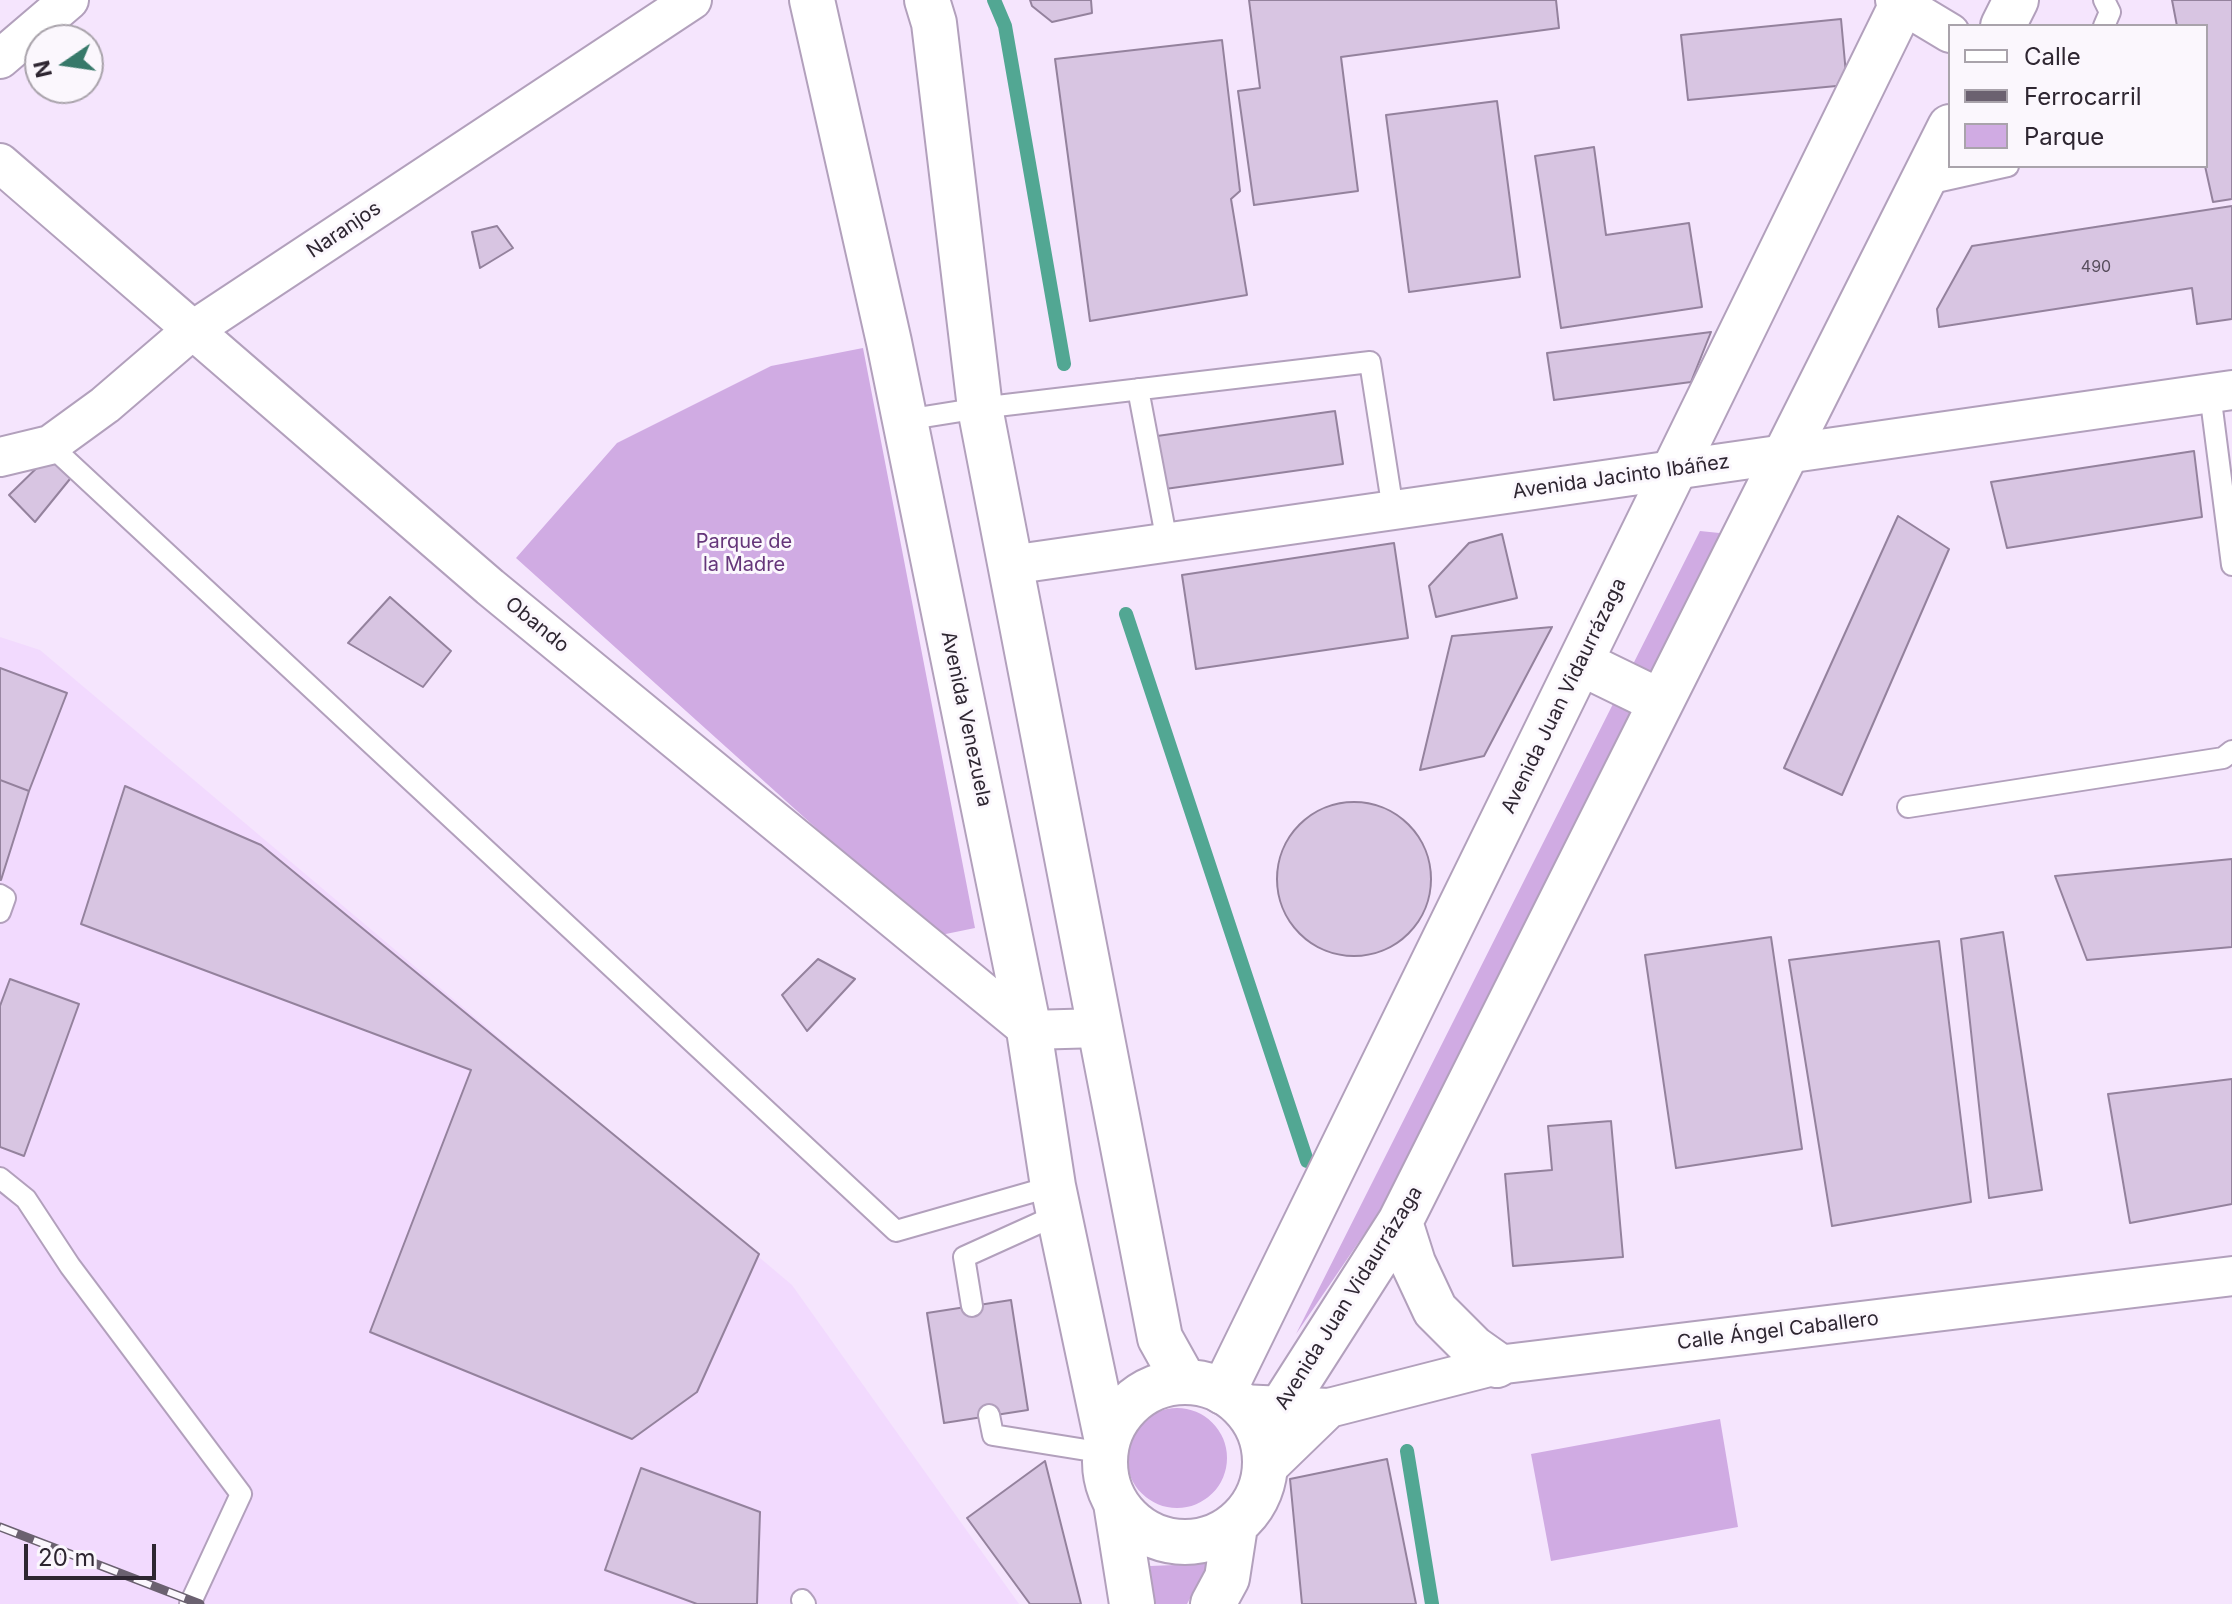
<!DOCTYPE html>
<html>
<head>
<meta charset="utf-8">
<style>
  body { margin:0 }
  #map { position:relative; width:2232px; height:1604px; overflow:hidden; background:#f5e5fd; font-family:Inter,sans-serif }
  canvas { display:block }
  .legend { position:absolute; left:1948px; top:24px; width:260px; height:144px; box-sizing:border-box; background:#fbf7fd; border:2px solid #a9a3ab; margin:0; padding:10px 14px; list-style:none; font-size:24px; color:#2e2631 }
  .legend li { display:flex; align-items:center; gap:16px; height:40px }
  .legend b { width:40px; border:2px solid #a9a3ab }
  .north { position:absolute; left:24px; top:24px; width:80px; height:80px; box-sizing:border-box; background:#fbf7fd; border:2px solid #a9a3ab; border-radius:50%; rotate:257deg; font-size:22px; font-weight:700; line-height:32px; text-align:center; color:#2e2631 }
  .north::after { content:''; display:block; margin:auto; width:28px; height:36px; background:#37796a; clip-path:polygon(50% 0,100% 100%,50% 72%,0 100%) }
  .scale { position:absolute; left:24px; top:1544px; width:132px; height:36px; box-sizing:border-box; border:4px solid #2e2631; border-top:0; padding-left:10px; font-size:24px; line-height:28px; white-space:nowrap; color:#2e2631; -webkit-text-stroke:6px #fbf7fd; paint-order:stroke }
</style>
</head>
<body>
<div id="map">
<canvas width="2232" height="1604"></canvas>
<ul class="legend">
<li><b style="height:10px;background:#fff"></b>Calle</li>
<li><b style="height:10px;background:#6b6170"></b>Ferrocarril</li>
<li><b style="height:22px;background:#d0abe3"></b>Parque</li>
</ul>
<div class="north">N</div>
<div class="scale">20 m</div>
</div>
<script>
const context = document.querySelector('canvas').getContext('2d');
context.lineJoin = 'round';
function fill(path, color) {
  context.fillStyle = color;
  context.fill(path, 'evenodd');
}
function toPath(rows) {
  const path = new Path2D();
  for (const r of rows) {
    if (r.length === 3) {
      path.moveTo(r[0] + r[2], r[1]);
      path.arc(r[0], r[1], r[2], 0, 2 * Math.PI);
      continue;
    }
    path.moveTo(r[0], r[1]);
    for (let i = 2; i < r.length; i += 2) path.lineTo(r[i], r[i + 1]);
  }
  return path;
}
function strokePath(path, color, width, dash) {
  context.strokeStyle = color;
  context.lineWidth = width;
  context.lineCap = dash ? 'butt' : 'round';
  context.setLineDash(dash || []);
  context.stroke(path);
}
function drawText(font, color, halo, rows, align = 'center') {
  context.font = font + ' Inter,sans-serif';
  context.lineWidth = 6;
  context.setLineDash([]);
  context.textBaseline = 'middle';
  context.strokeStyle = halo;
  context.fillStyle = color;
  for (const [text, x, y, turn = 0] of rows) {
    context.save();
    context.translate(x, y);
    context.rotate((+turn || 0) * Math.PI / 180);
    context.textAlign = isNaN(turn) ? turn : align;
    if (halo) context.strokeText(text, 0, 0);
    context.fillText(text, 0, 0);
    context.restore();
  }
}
fill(toPath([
  [0,637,40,650,792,1285,1019,1604,0,1604]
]), '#f2dafe');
fill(toPath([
  [863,348,975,928,936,936,516,558,617,443,771,366],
  [1700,531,1729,534,1397,1186,1296,1334],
  [1177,1458,50],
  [1720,1419,1738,1527,1551,1561,1531,1454],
  [1214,1553,1187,1604,1153,1604,1150,1566,1175,1565]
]), '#d0abe3');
strokePath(toPath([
  [994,0,1005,26,1064,364],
  [1126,614,1307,1161],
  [1407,1451,1432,1604]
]), '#52a793', 14);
const building = toPath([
  [1030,0,1091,0,1092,13,1052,22,1032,6,1030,0],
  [1249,0,1556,0,1559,28,1341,57,1358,191,1254,205,1238,91,1260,88,1249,0],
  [2172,0,2232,0,2232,199,2213,202,2205,166,2206,26,2177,26,2172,0],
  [1841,19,1847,85,1688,100,1681,35,1841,19],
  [1222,40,1240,191,1231,199,1247,295,1090,321,1055,59,1222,40],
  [1497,101,1520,277,1409,292,1386,115,1497,101],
  [1594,147,1606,235,1689,223,1702,307,1561,328,1535,156,1594,147],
  [2232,206,2232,319,2197,324,2192,288,1939,327,1937,309,1972,246,2232,206],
  [497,226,513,248,480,268,472,232,497,226],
  [1711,332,1691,382,1554,400,1547,353,1711,332],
  [1335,411,1343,464,1158,490,1150,437,1335,411],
  [2194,451,2202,517,2007,548,1991,482,2194,451],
  [50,455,74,474,35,522,9,495,50,455],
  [1898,516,1949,549,1842,795,1784,768,1898,516],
  [1502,534,1517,598,1436,617,1429,586,1469,543,1502,534],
  [1394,543,1408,638,1196,669,1182,575,1394,543],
  [390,597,451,651,423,687,348,643,390,597],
  [1552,627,1484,756,1420,770,1452,636,1552,627],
  [0,668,67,693,29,791,0,780,0,668],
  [0,780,29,791,1,880,0,880,0,780],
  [125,786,261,845,759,1254,697,1392,632,1439,370,1332,471,1070,81,924,125,786],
  [1354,879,77],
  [2232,859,2232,947,2087,960,2055,876,2232,859],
  [2003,932,2042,1190,1989,1198,1961,939,2003,932],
  [1771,937,1802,1149,1676,1168,1645,955,1771,937],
  [1939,941,1971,1202,1832,1226,1789,960,1939,941],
  [818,959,855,979,807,1031,782,995,818,959],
  [10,979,79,1004,24,1156,0,1147,0,1006,10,979],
  [2232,1079,2232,1204,2130,1223,2108,1094,2232,1079],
  [1611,1121,1623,1257,1513,1266,1505,1174,1552,1170,1548,1126,1611,1121],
  [1011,1300,1028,1410,944,1423,927,1313,1011,1300],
  [1387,1459,1416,1604,1302,1604,1290,1479,1387,1459],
  [1045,1461,1081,1604,1030,1604,967,1518,1045,1461],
  [641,1468,760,1512,757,1604,697,1604,605,1570,641,1468]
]);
fill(building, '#d8c5e2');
strokePath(building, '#94829d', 2);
const lane = toPath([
  [2104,26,2110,12,2104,0],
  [1923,185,2008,166],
  [1138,389,1167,542],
  [2210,393,2232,565],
  [905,420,980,408,1370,362,1393,510],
  [50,445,896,1231,1053,1186],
  [1908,807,2223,758,2232,751],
  [0,895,5,898,0,912],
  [0,1178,26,1199,70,1266,241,1494,190,1604],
  [972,1306,964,1257,1059,1214],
  [989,1415,993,1435,1105,1453],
  [802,1600,805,1604]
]);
const street = toPath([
  [1895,0,1950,33],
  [0,59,69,0],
  [0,163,490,587,1029,1030,1100,1028],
  [0,457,50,445,105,405,190,332,692,0],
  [1010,565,2232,390],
  [1240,1404,1329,1408,1497,1365,2232,1276],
  [1265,1470,1329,1408]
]);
const secondary = toPath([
  [2003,26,2016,0],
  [1581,663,1661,702],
  [1400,1222,1413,1263,1435,1310,1473,1348,1497,1365],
  [1223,1392,1904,0],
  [1262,1438,1400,1222,1950,127]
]);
const primary = toPath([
  [812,0,889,342,1029,1030,1053,1186,1107,1441],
  [927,0,934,23,980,408,1160,1338,1184,1381],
  [1185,1462,80],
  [1116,1503,1132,1604],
  [1213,1604,1227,1578,1235,1526]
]);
strokePath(lane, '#b2a0bc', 24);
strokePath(street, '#b2a0bc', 42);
strokePath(secondary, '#b2a0bc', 48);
strokePath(primary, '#b2a0bc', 48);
strokePath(lane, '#fff', 20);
strokePath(street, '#fff', 38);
strokePath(secondary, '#fff', 44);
strokePath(primary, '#fff', 44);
const rail = toPath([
  [0,1527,200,1604]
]);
strokePath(rail, '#6b6170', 9);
strokePath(rail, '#fbf7fd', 6, [18]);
drawText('16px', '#584e5d', null, [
  ["490",2096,267]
]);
drawText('20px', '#2e2631', '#fbf7fd', [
  ["Naranjos",344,230,-34],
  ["Avenida Jacinto Ibáñez",1621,477,-8],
  ["Obando",537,625,39],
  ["Avenida Juan Vidaurrázaga",1564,696,-64],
  ["Avenida Venezuela",966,719,78],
  ["Avenida Juan Vidaurrázaga",1349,1298,-58],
  ["Calle Ángel Caballero",1778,1331,-7]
]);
drawText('20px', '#65367a', '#fbf7fd', [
  ["Parque de",744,542],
  ["la Madre",744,565]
]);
</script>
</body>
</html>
